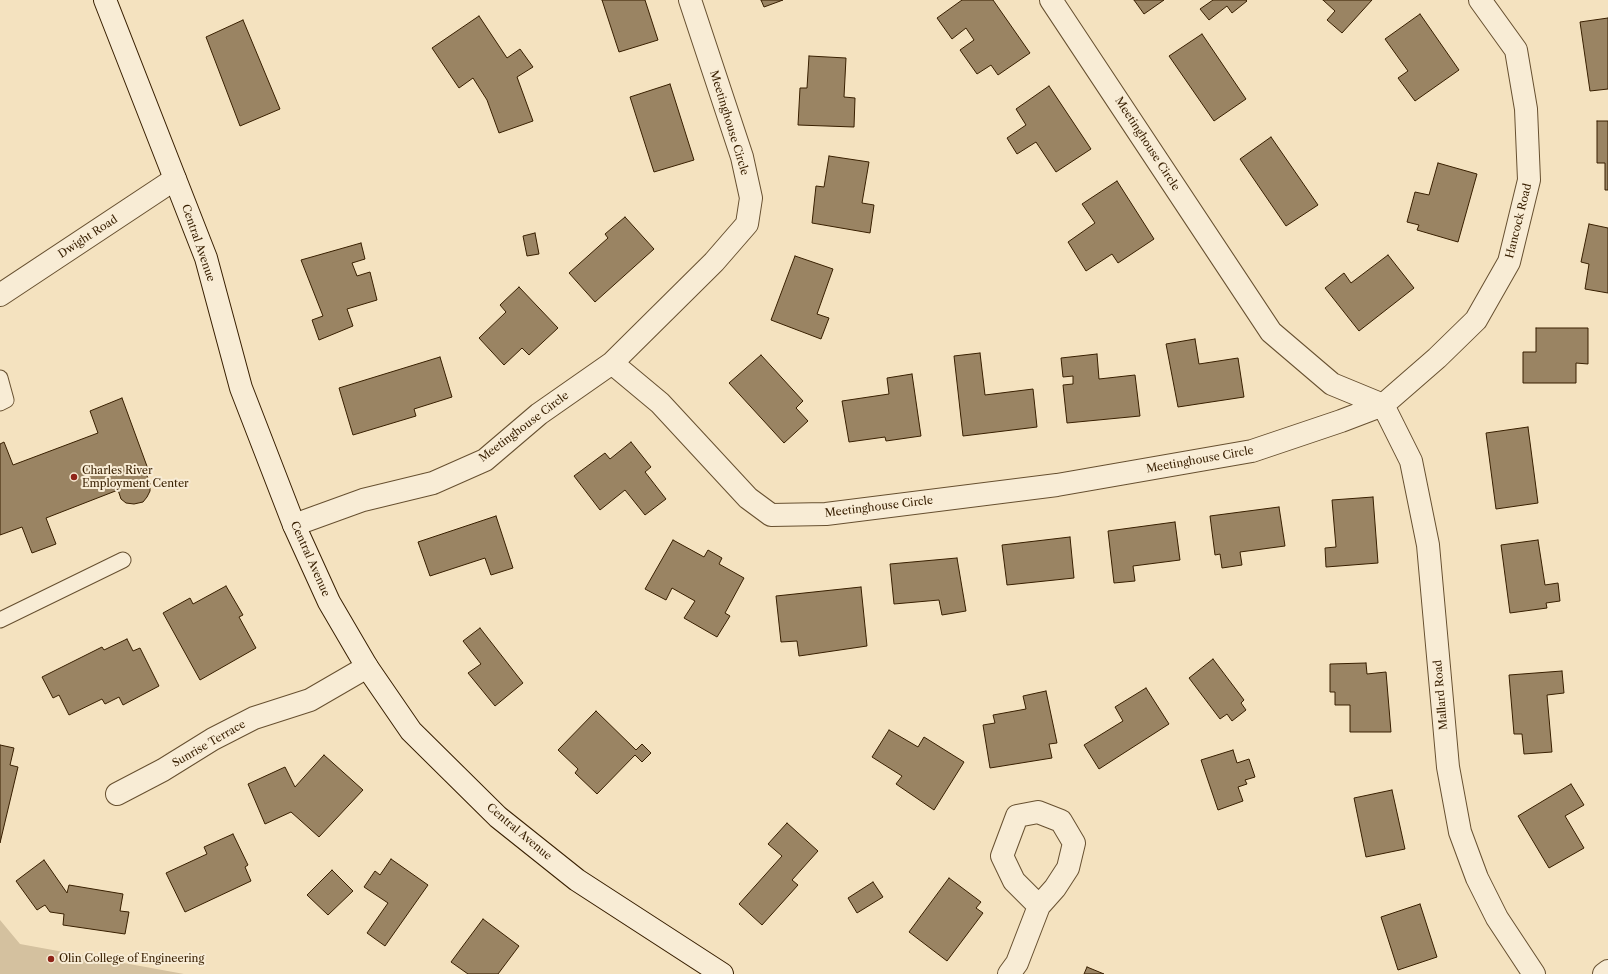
<!DOCTYPE html>
<html>
<head>
<meta charset="utf-8">
<style>
  body { margin:0 }
  canvas { display:block; background:#f4e2bf }
</style>
</head>
<body>
<canvas width="1608" height="974"></canvas>
<script>
const context = document.querySelector('canvas').getContext('2d');
context.lineJoin = 'round';
function fill(path, color) {
  context.fillStyle = color;
  context.fill(path, 'evenodd');
}
function toPath(rows) {
  const path = new Path2D();
  for (const r of rows) {
    path.moveTo(r[0], r[1]);
    for (let i = 2; i < r.length; i += 2) path.lineTo(r[i], r[i + 1]);
  }
  return path;
}
function strokePath(path, color, width, dash) {
  context.strokeStyle = color;
  context.lineWidth = width;
  context.lineCap = dash ? 'butt' : 'round';
  context.setLineDash(dash || []);
  context.stroke(path);
}
function drawText(font, color, halo, rows, align = 'center') {
  context.font = font + ' "Libre Caslon Text",serif';
  context.lineWidth = 4;
  context.setLineDash([]);
  context.textBaseline = 'middle';
  context.strokeStyle = halo;
  context.fillStyle = color;
  for (const [text, x, y, turn = 0] of rows) {
    context.save();
    context.translate(x, y);
    context.rotate((+turn || 0) * Math.PI / 180);
    context.textAlign = isNaN(turn) ? turn : align;
    if (halo) context.strokeText(text, 0, 0);
    context.fillText(text, 0, 0);
    context.restore();
  }
}
fill(toPath([
  [0,920,20,944,184,974,0,974]
]), '#d4c19f');
const building = toPath([
  [602,0,645,0,658,40,619,52,602,0],
  [761,0,783,0,764,7,761,0],
  [962,0,993,0,1030,53,998,75,991,65,977,74,960,50,974,40,966,28,952,39,937,18,962,0],
  [1134,0,1164,0,1144,14,1134,0],
  [1213,0,1246,0,1247,1,1232,13,1227,6,1209,20,1200,9,1213,0],
  [1323,0,1372,0,1342,33,1327,20,1335,11,1323,0],
  [1420,14,1459,70,1415,101,1398,78,1408,71,1385,39,1420,14],
  [479,16,507,58,520,49,533,67,517,77,533,121,499,133,487,100,473,78,459,88,432,48,479,16],
  [1608,18,1608,89,1590,91,1580,22,1608,18],
  [243,20,280,109,240,126,206,37,243,20],
  [1202,34,1246,99,1214,121,1169,56,1202,34],
  [809,56,846,58,844,97,855,98,854,127,798,125,800,88,807,88,809,56],
  [670,84,694,160,654,172,630,97,670,84],
  [1049,86,1091,149,1056,172,1036,142,1017,154,1007,138,1026,125,1016,109,1049,86],
  [1597,121,1608,121,1608,190,1605,190,1605,163,1597,163,1597,121],
  [1271,137,1318,205,1286,226,1240,159,1271,137],
  [829,156,869,162,862,203,874,205,870,233,812,223,816,186,824,187,829,156],
  [1438,163,1477,174,1458,242,1417,230,1419,225,1407,222,1415,192,1429,195,1438,163],
  [1117,181,1154,239,1118,263,1112,254,1086,271,1068,242,1095,223,1082,204,1117,181],
  [625,217,654,249,595,302,569,273,608,238,605,234,625,217],
  [1589,224,1608,228,1608,293,1585,289,1589,264,1581,262,1589,224],
  [535,233,539,254,527,256,523,236,535,233],
  [361,243,365,259,352,263,357,276,370,272,377,300,347,309,353,326,319,340,312,320,323,316,301,260,361,243],
  [1388,255,1414,288,1359,331,1325,288,1344,273,1351,283,1388,255],
  [795,256,833,269,817,314,829,318,821,339,771,320,795,256],
  [519,287,558,328,529,355,522,348,504,365,479,338,506,312,500,305,519,287],
  [1536,328,1588,328,1588,364,1576,363,1576,383,1523,383,1523,352,1536,352,1536,328],
  [1195,339,1199,364,1238,358,1244,397,1178,407,1166,344,1195,339],
  [980,353,985,395,1033,389,1037,427,963,436,954,356,980,353],
  [1097,354,1099,379,1135,375,1140,416,1067,423,1063,385,1073,384,1073,376,1063,377,1061,358,1097,354],
  [761,355,803,401,796,408,808,421,784,443,729,383,761,355],
  [440,357,452,397,414,409,416,416,353,435,339,388,440,357],
  [912,374,921,436,886,441,885,437,849,442,842,401,889,394,887,378,912,374],
  [122,398,148,469,145,470,150,484,150,491,147,497,143,502,134,504,126,503,121,499,118,490,46,518,56,544,32,553,22,527,0,535,0,444,4,442,13,465,98,433,90,411,122,398],
  [1528,427,1538,503,1496,509,1486,433,1528,427],
  [631,442,651,467,645,472,666,499,645,515,625,490,600,510,574,476,605,453,610,459,631,442],
  [1373,497,1378,563,1326,567,1325,548,1336,547,1332,500,1373,497],
  [1279,507,1285,546,1240,552,1242,565,1222,568,1220,554,1215,555,1210,516,1279,507],
  [496,516,513,568,491,575,485,558,430,576,418,542,496,516],
  [1175,522,1180,560,1133,566,1135,581,1114,583,1108,531,1175,522],
  [1070,537,1074,578,1007,585,1002,545,1070,537],
  [673,540,704,557,708,550,722,558,719,564,744,578,725,613,730,616,717,637,684,618,695,601,672,588,666,600,645,589,673,540],
  [1538,540,1545,585,1558,583,1560,601,1546,603,1547,608,1510,613,1501,545,1538,540],
  [957,558,966,611,942,615,939,600,894,604,890,564,957,558],
  [226,586,243,615,239,617,256,648,200,680,163,613,190,598,193,604,226,586],
  [861,587,867,646,799,656,797,641,781,642,776,596,861,587],
  [480,628,523,683,495,706,468,673,481,664,463,641,480,628],
  [127,639,133,651,140,648,159,686,123,705,119,697,105,704,102,699,69,715,59,695,53,698,42,677,102,647,104,650,127,639],
  [1213,659,1244,700,1241,703,1246,710,1232,721,1227,714,1220,719,1189,678,1213,659],
  [1366,663,1367,674,1386,672,1391,732,1350,732,1350,705,1335,705,1335,692,1330,692,1330,664,1366,663],
  [1562,671,1564,693,1547,695,1552,752,1524,754,1522,734,1514,734,1509,675,1562,671],
  [1146,688,1169,724,1099,769,1084,745,1123,721,1115,707,1146,688],
  [1046,691,1057,743,1049,744,1052,758,990,768,983,725,995,723,993,715,1026,709,1023,696,1046,691],
  [596,711,636,750,642,744,651,753,642,762,635,755,597,794,575,773,578,769,558,750,596,711],
  [889,730,918,747,924,737,964,762,934,810,896,784,902,776,872,757,889,730],
  [0,745,14,748,10,765,18,767,0,843,0,745],
  [1233,750,1237,763,1249,759,1255,777,1245,780,1247,784,1238,787,1243,801,1218,810,1201,760,1233,750],
  [324,755,363,790,319,837,291,812,265,824,248,784,285,767,295,787,324,755],
  [1571,784,1584,805,1565,816,1584,848,1549,868,1518,816,1571,784],
  [1392,790,1405,849,1366,857,1354,798,1392,790],
  [787,823,818,851,792,880,798,885,762,925,739,904,782,856,768,844,787,823],
  [233,834,248,865,245,867,251,881,185,912,166,873,207,854,204,847,233,834],
  [391,859,428,885,385,946,367,933,388,903,364,887,375,871,380,875,391,859],
  [44,860,67,893,69,885,123,894,120,911,129,912,125,934,63,925,64,914,50,912,45,905,37,910,16,881,44,860],
  [332,870,353,891,328,915,307,895,332,870],
  [949,878,981,902,976,908,983,913,947,961,909,932,949,878],
  [873,882,883,897,857,913,848,898,873,882],
  [1420,904,1437,957,1398,970,1381,917,1420,904],
  [483,919,519,946,498,974,468,974,451,962,483,919],
  [1087,967,1104,974,1084,974,1087,967]
]);
fill(building, '#9a8463');
strokePath(building, '#381f00', 1);
const service = toPath([
  [0,378,6,400,0,403],
  [0,620,123,560]
]);
const minor = toPath([
  [1051,0,1271,332,1332,384,1383,405],
  [0,295,175,179],
  [612,363,714,262,747,224,751,198,742,157,690,0],
  [1383,405,1411,461,1428,545,1448,767,1460,832,1477,878,1497,918,1534,974],
  [294,525,363,500,433,483,485,460,539,414,612,363,660,403,748,498,771,515,826,514,1057,485,1252,451,1341,421,1383,405,1437,358,1476,320,1509,262,1529,180,1526,109,1516,50,1480,0],
  [117,794,163,770,213,739,254,718,310,700,367,667],
  [1009,974,1017,963,1039,906,1055,888,1068,868,1074,843,1061,821,1038,812,1017,816,1002,856,1014,881,1039,906],
  [1604,974,1608,971]
]);
const secondary = toPath([
  [105,0,206,258,241,388,294,525,329,602,367,667,411,731,498,817,577,880,722,974]
]);
strokePath(service, '#675030', 17);
strokePath(minor, '#675030', 24);
strokePath(secondary, '#381f00', 24);
strokePath(service, '#f8ecd5', 15);
strokePath(minor, '#f8ecd5', 22);
strokePath(secondary, '#f8ecd5', 22);
for (const [x, y, r, color] of [
  [74,477,4,"#8f2418"],
  [51,959,4,"#8f2418"]
]) {
  const dot = new Path2D();
  dot.arc(x, y, r, 0, 2 * Math.PI);
  context.fillStyle = color;
  context.fill(dot);
  strokePath(dot, '#f8ecd5', 1.5);
}
drawText('11px', '#381f00', '#f8ecd5', [
  ["Meetinghouse Circle",729,123,73],
  ["Meetinghouse Circle",1147,144,57],
  ["Hancock Road",1519,221,-76],
  ["Dwight Road",88,237,-33],
  ["Central Avenue",198,243,71],
  ["Meetinghouse Circle",524,427,-37],
  ["Meetinghouse Circle",1200,460,-10],
  ["Meetinghouse Circle",879,507,-7],
  ["Central Avenue",310,559,66],
  ["Mallard Road",1441,695,-95],
  ["Sunrise Terrace",209,744,-30],
  ["Central Avenue",519,832,40]
]);
drawText('11px', '#381f00', '#f8ecd5', [
  ["Charles River",82,471],
  ["Employment Center",82,484],
  ["Olin College of Engineering",59,959]
], 'left');
</script>
</body>
</html>
